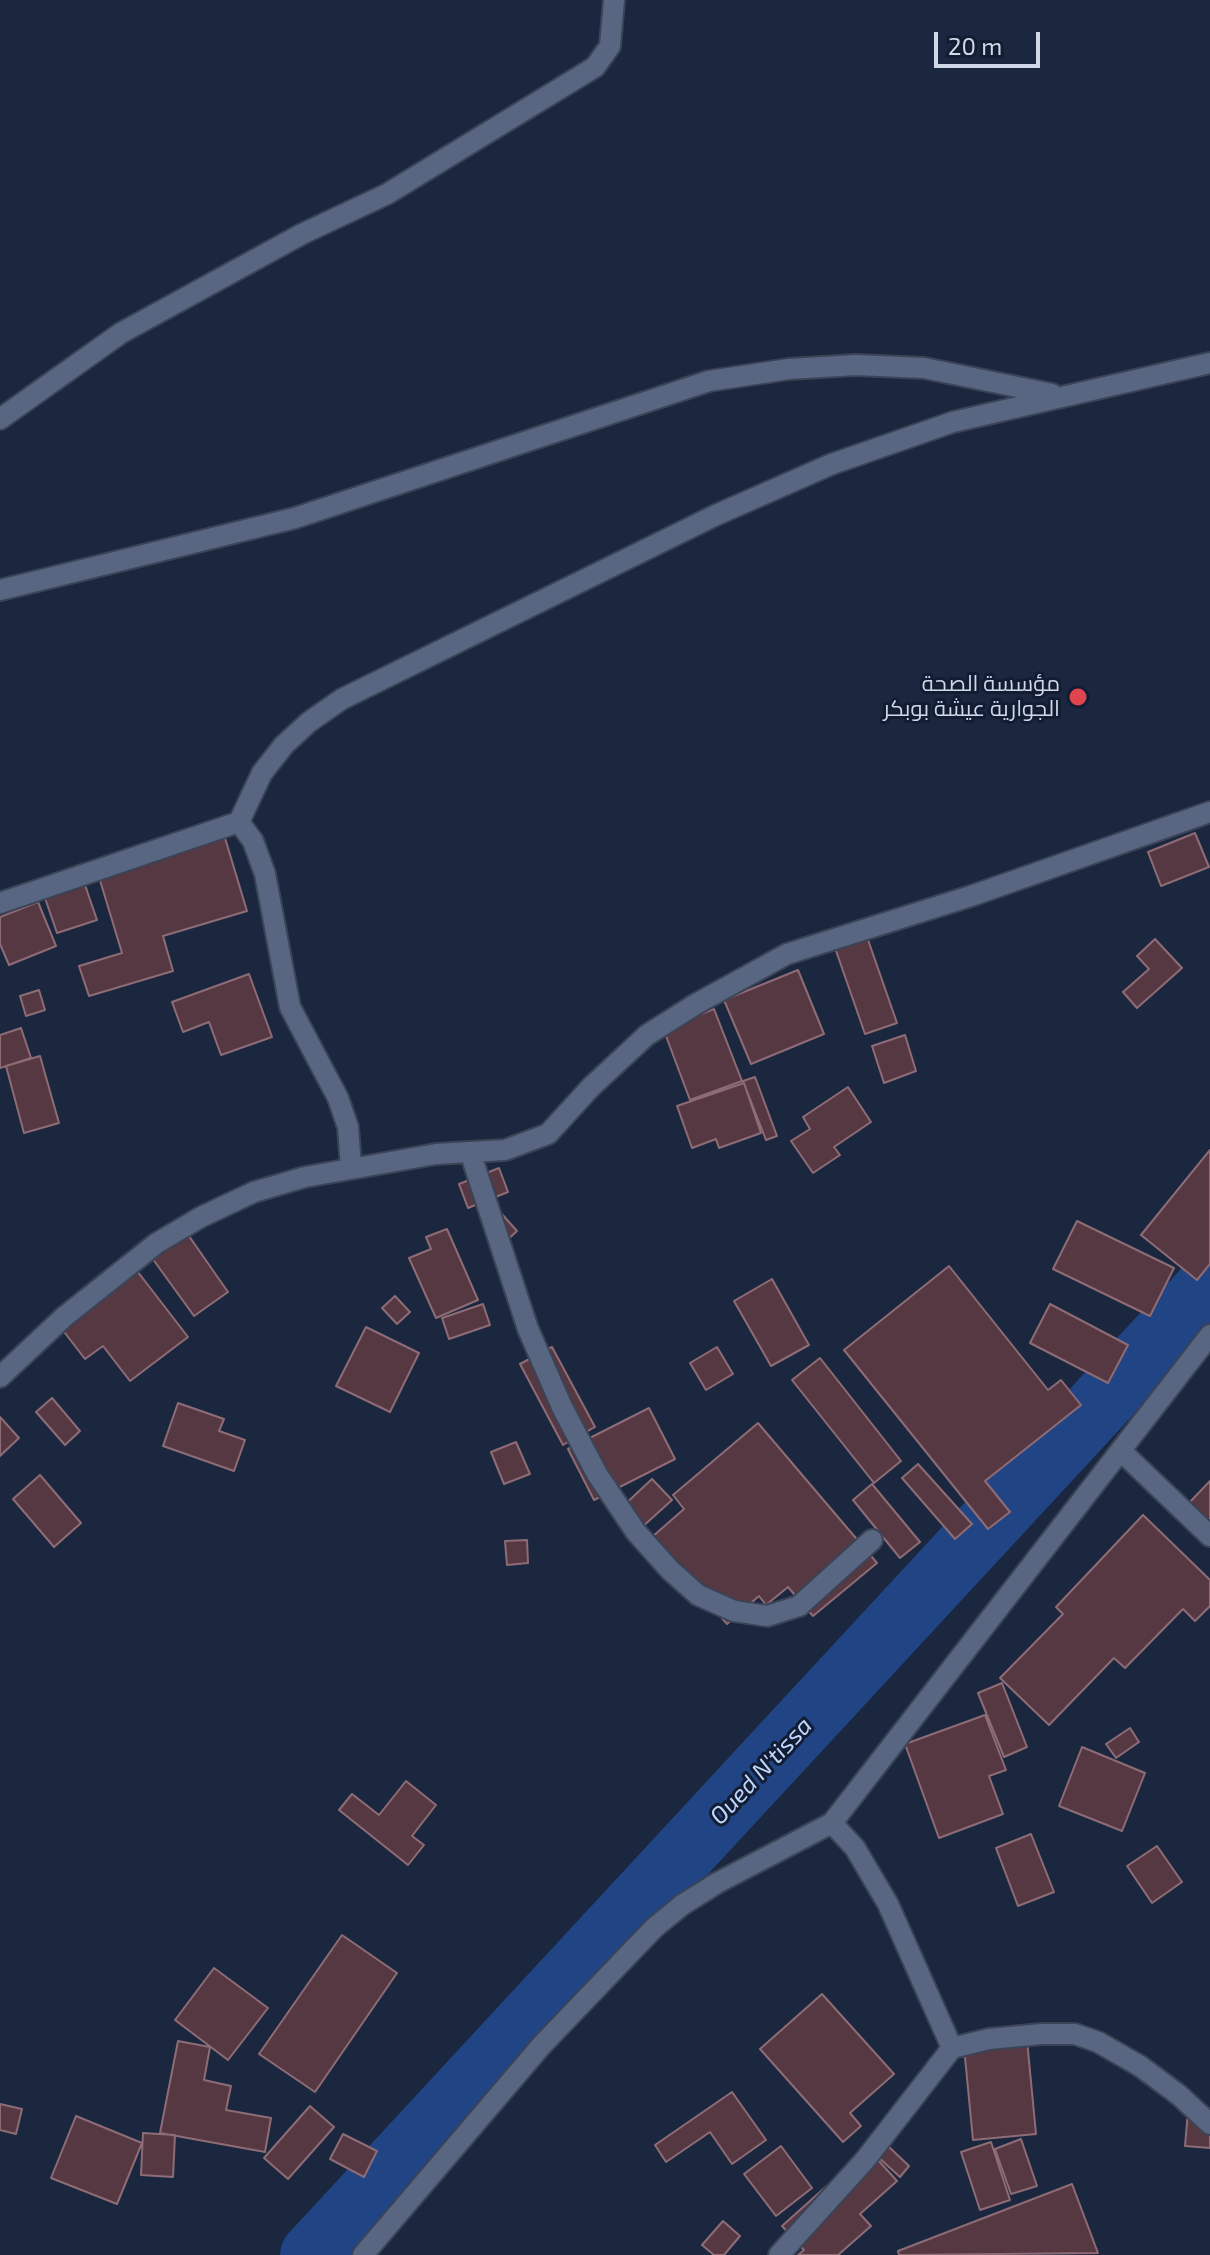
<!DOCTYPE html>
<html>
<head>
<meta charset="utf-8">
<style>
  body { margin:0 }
  #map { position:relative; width:1210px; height:2255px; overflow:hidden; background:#1b273e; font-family:"Exo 2",sans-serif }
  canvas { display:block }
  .scale { position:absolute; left:934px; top:32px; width:106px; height:36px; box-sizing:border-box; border:4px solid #d0d8e7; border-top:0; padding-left:10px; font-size:24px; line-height:28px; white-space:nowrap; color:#d0d8e7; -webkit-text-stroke:6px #121d33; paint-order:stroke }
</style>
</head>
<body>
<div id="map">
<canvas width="1210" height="2255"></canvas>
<div class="scale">20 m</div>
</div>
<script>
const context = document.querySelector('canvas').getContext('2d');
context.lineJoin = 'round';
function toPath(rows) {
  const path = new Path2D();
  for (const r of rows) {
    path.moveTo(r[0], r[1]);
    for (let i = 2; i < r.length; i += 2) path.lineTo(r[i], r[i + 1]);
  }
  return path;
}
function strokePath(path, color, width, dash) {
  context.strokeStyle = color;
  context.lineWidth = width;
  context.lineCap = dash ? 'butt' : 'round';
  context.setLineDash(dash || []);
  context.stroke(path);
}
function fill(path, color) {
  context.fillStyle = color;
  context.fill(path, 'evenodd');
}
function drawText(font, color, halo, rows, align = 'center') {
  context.font = font + ' "Exo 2",Cairo,sans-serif';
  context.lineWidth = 6;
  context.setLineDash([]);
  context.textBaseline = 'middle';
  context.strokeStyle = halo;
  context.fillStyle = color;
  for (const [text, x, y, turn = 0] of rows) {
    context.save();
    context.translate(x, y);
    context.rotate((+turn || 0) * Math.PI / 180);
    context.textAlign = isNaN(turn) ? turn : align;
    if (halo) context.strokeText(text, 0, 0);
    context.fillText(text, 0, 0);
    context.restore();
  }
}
strokePath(toPath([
  [312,2255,1205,1290,1210,1288]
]), '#204484', 64);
const building = toPath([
  [1195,833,1209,867,1161,886,1148,852,1195,833],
  [225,838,247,911,163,936,173,971,89,996,79,966,122,953,99,877,225,838],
  [85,885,97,920,57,933,45,898,85,885],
  [38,902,56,946,9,965,0,944,0,917,38,902],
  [866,934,897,1023,865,1034,834,945,866,934],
  [1155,939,1182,968,1137,1008,1123,992,1149,969,1137,956,1155,939],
  [798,970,824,1034,751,1064,724,1000,798,970],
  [249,974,272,1037,221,1055,209,1022,183,1032,172,1002,249,974],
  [39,990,45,1010,26,1016,20,996,39,990],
  [714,1009,742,1081,690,1100,663,1028,714,1009],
  [21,1028,31,1058,0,1068,0,1035,21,1028],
  [905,1035,916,1071,884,1083,872,1046,905,1035],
  [40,1056,59,1123,24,1133,6,1066,40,1056],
  [755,1077,777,1136,766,1140,743,1081,755,1077],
  [744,1083,761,1133,719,1148,716,1139,692,1148,677,1106,744,1083],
  [848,1087,871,1122,834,1147,840,1155,813,1173,791,1141,810,1129,803,1117,848,1087],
  [1210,1150,1210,1264,1197,1280,1141,1235,1210,1150],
  [499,1168,508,1192,468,1208,459,1184,499,1168],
  [501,1213,517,1231,504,1243,487,1225,501,1213],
  [1077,1221,1174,1268,1150,1316,1053,1269,1077,1221],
  [182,1226,228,1292,194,1316,147,1251,182,1226],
  [447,1229,478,1300,436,1318,409,1258,431,1249,426,1237,447,1229],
  [131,1263,188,1337,130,1381,103,1346,85,1359,55,1320,131,1263],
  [949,1266,1048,1390,1061,1380,1081,1405,985,1481,1010,1512,988,1529,844,1350,949,1266],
  [772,1279,809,1345,771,1366,734,1301,772,1279],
  [395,1296,410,1312,397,1324,382,1308,395,1296],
  [483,1304,490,1325,449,1339,442,1318,483,1304],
  [1050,1304,1128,1345,1108,1383,1030,1343,1050,1304],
  [366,1327,419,1353,390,1412,336,1386,366,1327],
  [552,1347,595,1427,563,1445,520,1364,552,1347],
  [717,1347,733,1374,706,1390,690,1363,717,1347],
  [820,1358,901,1461,874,1483,792,1380,820,1358],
  [52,1398,80,1431,65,1445,36,1412,52,1398],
  [178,1403,224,1419,219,1431,245,1440,234,1471,163,1446,178,1403],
  [649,1408,675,1459,594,1500,568,1449,649,1408],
  [0,1417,19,1438,0,1456,0,1417],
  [758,1423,877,1563,813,1616,788,1587,766,1605,759,1596,727,1624,652,1537,684,1509,673,1495,758,1423],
  [516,1442,530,1474,504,1484,491,1452,516,1442],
  [918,1464,972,1524,955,1539,902,1478,918,1464],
  [40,1475,81,1523,54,1547,13,1499,40,1475],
  [652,1479,672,1500,640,1529,621,1508,652,1479],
  [1210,1481,1210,1524,1188,1504,1210,1481],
  [872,1484,920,1542,900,1558,853,1500,872,1484],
  [1143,1515,1210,1580,1210,1606,1195,1621,1183,1609,1125,1668,1114,1658,1049,1725,1000,1678,1063,1614,1056,1607,1143,1515],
  [527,1540,528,1563,507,1565,505,1541,527,1540],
  [1002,1683,1027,1747,1004,1757,978,1693,1002,1683],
  [985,1715,1006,1770,989,1776,1003,1814,939,1838,905,1744,985,1715],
  [1130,1728,1139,1742,1116,1758,1106,1744,1130,1728],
  [1082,1747,1145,1773,1122,1831,1059,1806,1082,1747],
  [406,1781,436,1805,412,1836,424,1845,408,1865,339,1810,352,1794,379,1815,406,1781],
  [1031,1834,1054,1892,1018,1906,996,1848,1031,1834],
  [1157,1846,1182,1882,1152,1903,1127,1866,1157,1846],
  [342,1935,397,1973,315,2092,259,2054,342,1935],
  [214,1968,268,2008,228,2060,175,2020,214,1968],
  [822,1994,894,2074,850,2113,861,2126,843,2142,760,2049,822,1994],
  [1027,2040,1036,2134,973,2140,964,2047,1027,2040],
  [178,2041,210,2047,204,2080,231,2086,226,2110,271,2118,265,2152,160,2133,178,2041],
  [732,2092,766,2140,732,2164,710,2132,666,2162,655,2145,732,2092],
  [0,2104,22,2109,16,2134,0,2130,0,2104],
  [310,2106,334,2127,288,2179,264,2158,310,2106],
  [1188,2111,1210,2112,1210,2148,1185,2146,1188,2111],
  [76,2116,142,2143,117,2204,51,2178,76,2116],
  [143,2133,175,2135,173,2177,141,2175,143,2133],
  [343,2134,377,2151,364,2177,330,2159,343,2134],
  [1021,2139,1037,2186,1011,2194,995,2149,1021,2139],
  [991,2142,1010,2200,980,2210,961,2152,991,2142],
  [781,2146,812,2188,776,2216,744,2174,781,2146],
  [888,2146,909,2166,900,2177,878,2157,888,2146],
  [868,2149,897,2181,860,2214,871,2226,838,2255,798,2255,804,2250,782,2226,868,2149],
  [1072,2184,1098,2253,899,2255,898,2251,1072,2184],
  [723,2221,740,2236,724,2255,714,2255,702,2245,723,2221]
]);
fill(building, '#563842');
strokePath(building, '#8e6c76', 2);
const street = toPath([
  [0,419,121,333,302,234,387,194,595,67,610,46,614,0],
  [0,590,295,518,709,381,789,369,856,365,924,368,1052,394],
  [239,822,253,841,265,874,290,1007,338,1098,348,1127,351,1167],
  [0,903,239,822,262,773,284,745,309,722,342,699,716,515,832,464,953,422,1210,363],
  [470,1152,528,1329,562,1407,597,1474,636,1532,670,1570,698,1595,734,1611,767,1616,799,1606,872,1540],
  [0,1377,64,1317,157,1243,201,1217,254,1192,305,1177,436,1154,505,1150,548,1134,591,1087,647,1035,696,1004,787,954,971,896,1210,812],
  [1121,1451,1210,1536],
  [832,1823,855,1848,888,1904,952,2048],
  [363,2255,541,2046,654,1928,682,1905,717,1883,832,1823,1210,1335],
  [779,2255,865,2160,952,2048,989,2039,1042,2034,1075,2034,1098,2042,1140,2066,1179,2095,1210,2124]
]);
strokePath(street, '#3b4357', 24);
strokePath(street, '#586681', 20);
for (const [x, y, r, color] of [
  [1078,697,10,"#e0444e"]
]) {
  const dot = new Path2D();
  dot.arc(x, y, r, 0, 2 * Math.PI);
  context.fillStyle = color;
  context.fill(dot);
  strokePath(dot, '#121d33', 3);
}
drawText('22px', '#d0d8e7', '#121d33', [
  ["مؤسسة الصحة",1060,684],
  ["الجوارية عيشة بوبكر",1060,709]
], 'right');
drawText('italic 24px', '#c0d7fd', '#121d33', [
  ["Oued N'tissa",761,1771,-47]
]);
</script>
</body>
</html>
